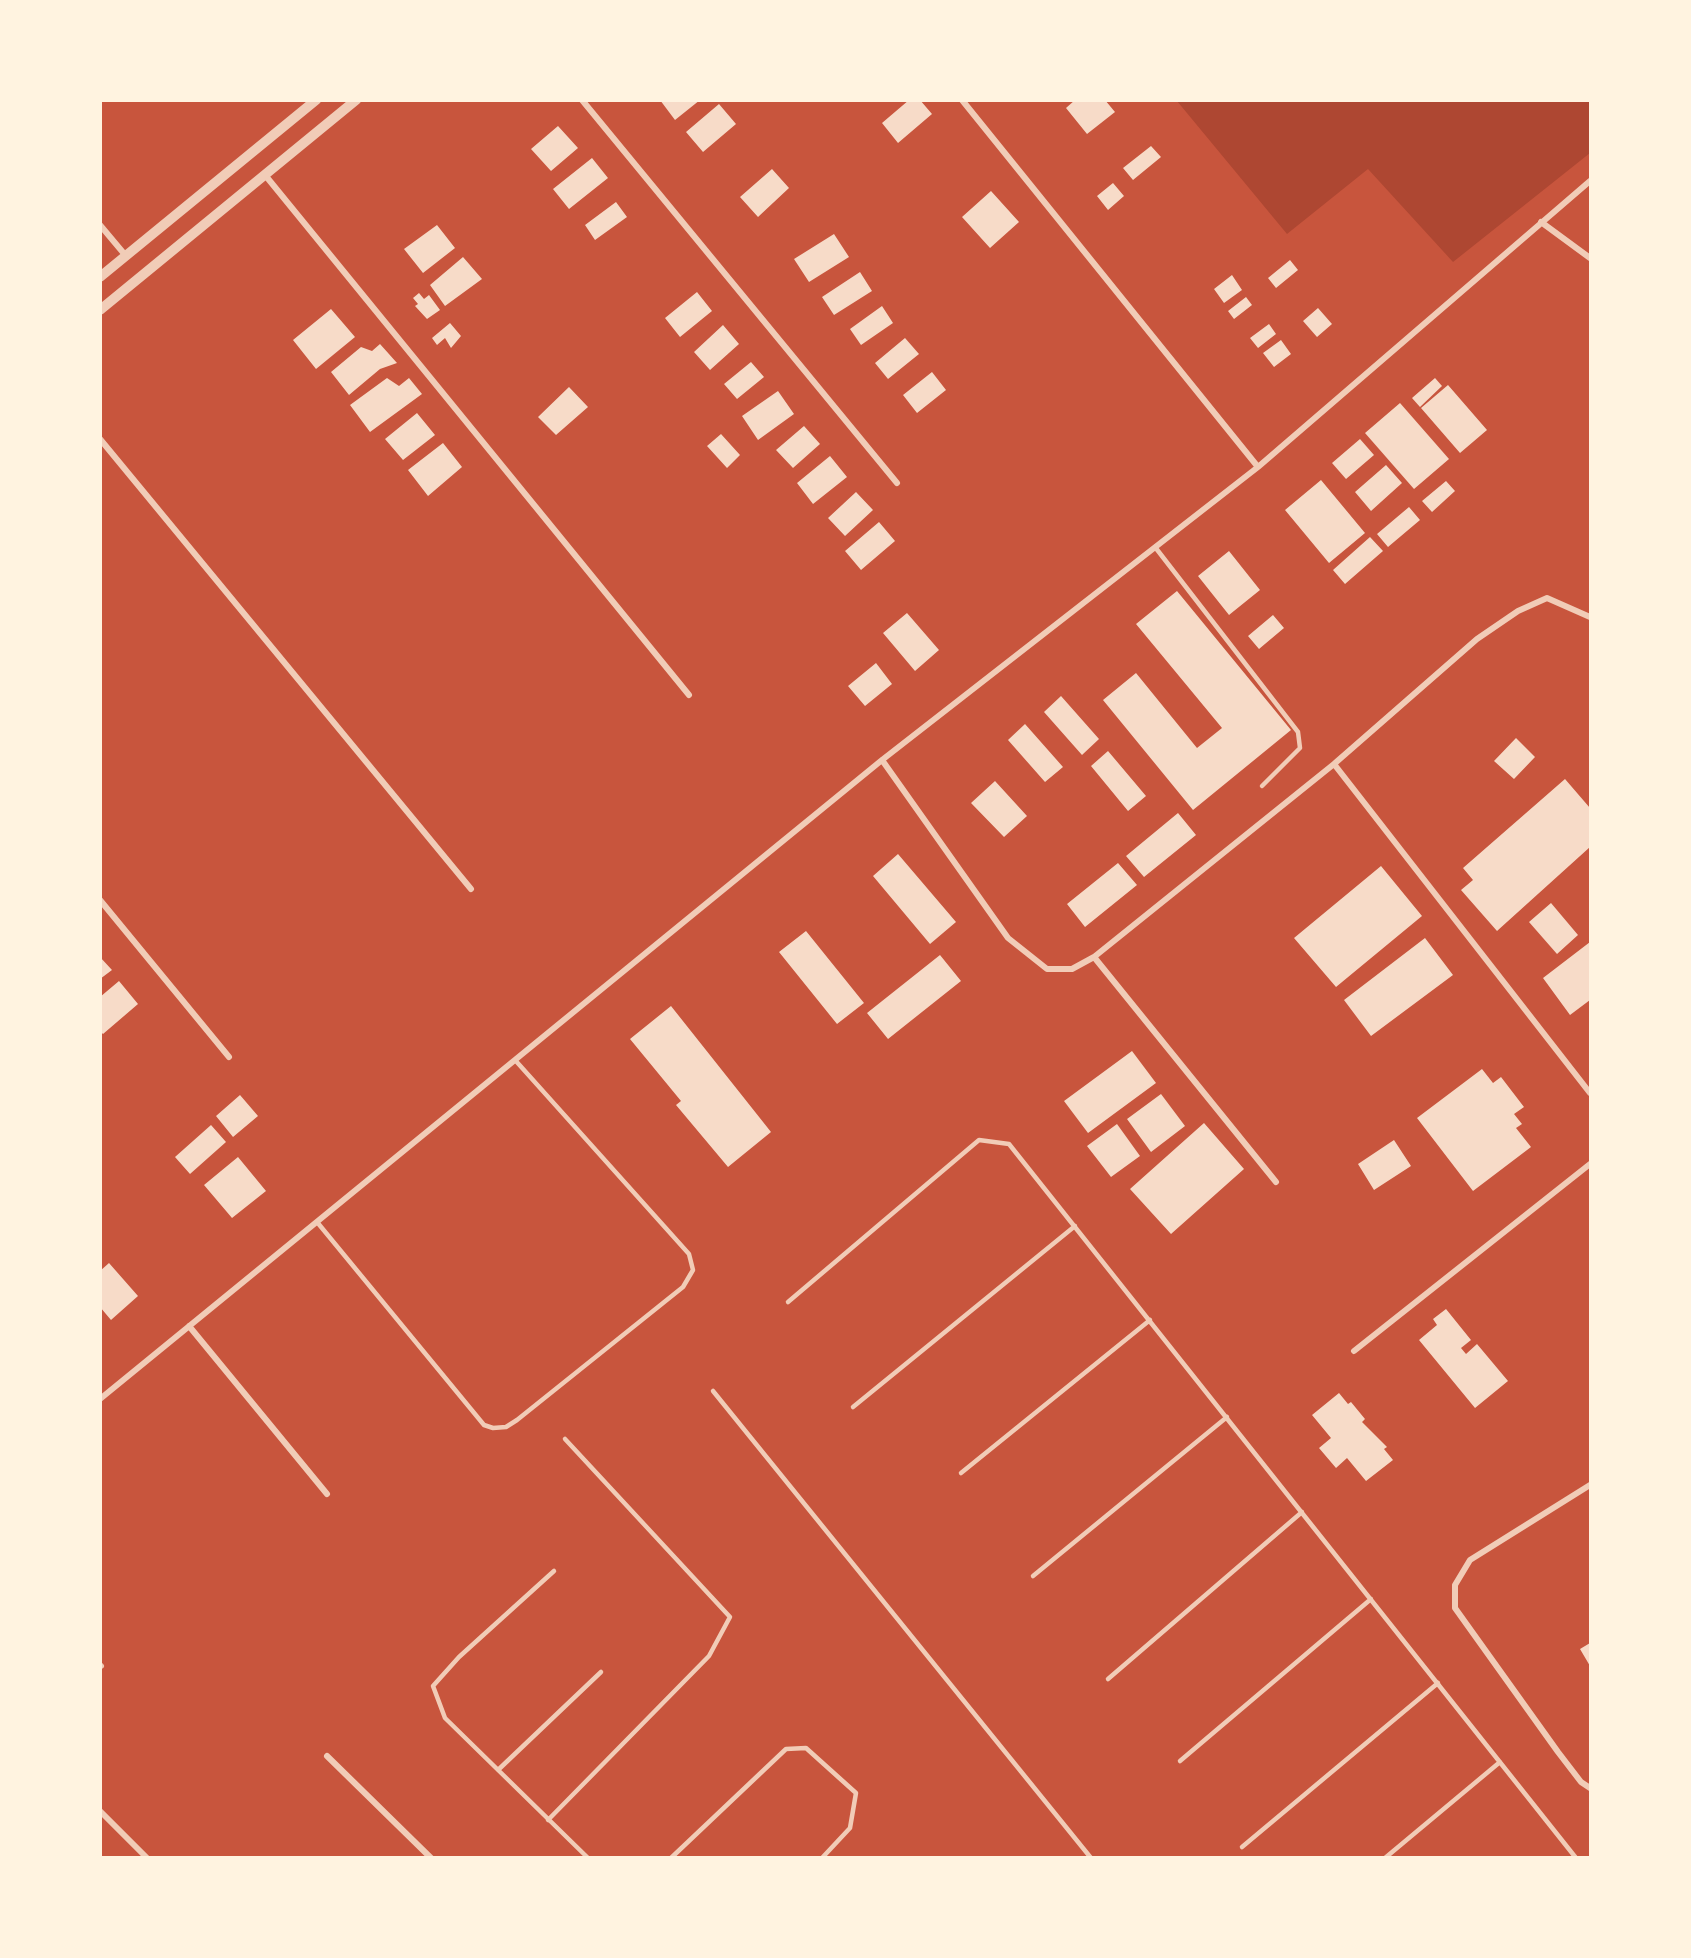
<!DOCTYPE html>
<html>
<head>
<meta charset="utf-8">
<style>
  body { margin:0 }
  #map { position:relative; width:1691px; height:1958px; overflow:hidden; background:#c8553d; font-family:Cabin,sans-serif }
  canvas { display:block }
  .frame { position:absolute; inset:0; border:102px solid #fff3e0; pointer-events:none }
</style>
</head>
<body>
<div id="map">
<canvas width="1691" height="1958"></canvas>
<div class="frame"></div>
</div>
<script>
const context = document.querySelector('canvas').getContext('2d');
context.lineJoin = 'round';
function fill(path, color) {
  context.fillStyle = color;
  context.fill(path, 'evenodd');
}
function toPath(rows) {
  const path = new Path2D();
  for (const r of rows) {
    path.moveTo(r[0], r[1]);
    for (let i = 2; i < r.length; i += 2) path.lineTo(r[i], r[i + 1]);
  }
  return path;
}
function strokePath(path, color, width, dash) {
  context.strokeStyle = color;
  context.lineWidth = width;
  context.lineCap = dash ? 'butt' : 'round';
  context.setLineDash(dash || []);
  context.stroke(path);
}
fill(toPath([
  [1177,101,1590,101,1590,153,1453,262,1368,169,1287,234]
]), '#ae4732');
fill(toPath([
  [660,100,700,100,675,120],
  [909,100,920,100,932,114,898,143,882,123],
  [1075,100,1105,100,1115,112,1087,134,1066,108],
  [719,104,736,124,703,152,686,132],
  [558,126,578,148,551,171,531,149],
  [1151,146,1161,157,1133,180,1123,168],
  [592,158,608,178,569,209,553,189],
  [772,169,789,188,758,217,740,197],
  [1113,183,1124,196,1108,210,1097,196],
  [991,191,1019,222,990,248,962,217],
  [616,202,627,217,595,240,585,225],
  [437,225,455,248,423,273,404,249],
  [834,234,849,257,809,282,794,259],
  [463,257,482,279,445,306,430,285],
  [1290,260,1298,270,1276,288,1268,278],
  [860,272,872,291,834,315,822,297],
  [1232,275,1242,290,1224,303,1214,289],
  [697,292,712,311,680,337,665,318],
  [419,293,424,299,429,295,440,310,427,319,415,306,418,304,413,298],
  [1246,297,1252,305,1234,319,1228,311],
  [882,306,893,323,861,345,850,329],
  [1318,308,1332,324,1317,337,1303,321],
  [331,309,355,337,316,369,293,340],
  [450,323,461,336,451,348,445,338,437,345,432,338],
  [1269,324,1276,334,1258,348,1250,338],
  [723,325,739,344,710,370,694,352],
  [905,338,919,354,888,379,875,363],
  [1281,340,1291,354,1274,367,1263,353],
  [380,344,397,363,380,369,349,395,331,372,361,347,372,351],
  [751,362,764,377,737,399,724,384],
  [932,372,946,390,917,413,903,395],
  [387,378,399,386,409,378,422,394,370,432,350,405],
  [1435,378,1442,386,1420,407,1412,398],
  [1448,385,1487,430,1460,453,1421,408],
  [569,387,588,407,556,435,538,417],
  [778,391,794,414,758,440,742,416],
  [1400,403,1449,459,1414,489,1365,433],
  [417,413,435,435,403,460,385,439],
  [804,426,820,444,793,468,776,450],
  [721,434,740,455,727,468,707,446],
  [1360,439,1374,455,1346,479,1332,463],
  [443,443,462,467,428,496,408,470],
  [830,456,847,477,813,504,797,483],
  [1386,465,1402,483,1371,511,1355,492],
  [1321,480,1365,533,1329,563,1285,510],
  [1446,481,1455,491,1432,512,1422,501],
  [856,492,873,510,845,536,828,518],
  [1409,507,1420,520,1388,547,1377,534],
  [879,522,895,541,861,570,845,551],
  [1370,537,1383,551,1345,584,1333,570],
  [1229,551,1260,590,1229,615,1198,576],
  [1177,591,1291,730,1193,810,1103,700,1136,673,1197,748,1222,728,1136,624],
  [907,613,939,650,915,671,883,633],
  [1273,615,1284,628,1259,649,1248,636],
  [876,663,892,684,865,706,848,686],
  [1061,696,1099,739,1082,755,1044,712],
  [1025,724,1063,767,1045,782,1008,740],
  [1516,738,1535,757,1514,779,1494,761],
  [1108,751,1146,796,1128,811,1091,766],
  [1565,779,1590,808,1590,847,1497,931,1461,890,1473,880,1463,868],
  [995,781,1027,816,1004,837,971,803],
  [1178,813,1196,835,1144,877,1126,856],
  [898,854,956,922,930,944,873,876],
  [1118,863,1137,885,1085,927,1067,904],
  [1381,866,1422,916,1336,987,1294,938],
  [1551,903,1578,935,1557,954,1529,922],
  [806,931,864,1003,837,1024,779,952],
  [1425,938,1453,975,1371,1036,1344,1000],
  [1590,942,1590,1000,1570,1015,1543,978],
  [940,955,961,981,888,1039,867,1013],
  [100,957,112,970,100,979],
  [119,981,138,1004,103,1034,100,1031,100,997],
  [671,1006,771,1132,728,1167,676,1105,681,1101,630,1039],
  [1132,1051,1156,1083,1088,1133,1064,1101],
  [1482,1069,1493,1083,1501,1077,1524,1107,1514,1114,1522,1124,1516,1128,1531,1147,1473,1191,1417,1118],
  [1161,1094,1185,1126,1151,1152,1127,1119],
  [240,1095,258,1116,233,1137,216,1116],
  [1204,1123,1244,1169,1171,1234,1130,1189],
  [1117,1124,1140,1156,1111,1177,1087,1146],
  [211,1125,226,1142,190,1174,175,1157],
  [1394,1140,1411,1166,1374,1190,1358,1164],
  [238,1157,266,1191,232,1218,204,1185],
  [109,1263,138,1296,111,1320,100,1307,100,1271],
  [1446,1309,1471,1340,1461,1348,1466,1354,1477,1344,1508,1381,1475,1408,1419,1340,1437,1325,1433,1319],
  [1339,1393,1348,1404,1351,1402,1365,1419,1362,1422,1387,1447,1384,1449,1393,1460,1366,1481,1347,1458,1336,1468,1319,1448,1331,1438,1312,1415],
  [1590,1643,1590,1666,1580,1649]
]), '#f7dbc8');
strokePath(toPath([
  [1155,547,1298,732,1300,748,1262,786],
  [317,1222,484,1425,493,1428,506,1427,517,1420,683,1287,693,1270,689,1254,515,1060],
  [788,1302,979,1140,1009,1144,1576,1858],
  [713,1391,1091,1858],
  [853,1407,1075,1226],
  [961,1473,1150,1320],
  [554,1571,459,1657,433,1686,445,1718,588,1858],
  [1033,1576,1227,1417],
  [1108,1679,1302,1512],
  [1180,1761,1371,1599],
  [498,1770,601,1672],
  [548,1820,709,1656,730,1617,565,1439],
  [1242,1847,1438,1683],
  [671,1858,786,1749,806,1748,856,1793,850,1828,822,1858],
  [1385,1858,1500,1762]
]), '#f1ccb7', 4.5);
strokePath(toPath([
  [582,100,897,483],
  [962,100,1258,467],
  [265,175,689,695],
  [1541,222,1590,258],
  [100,225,126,256],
  [100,439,471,889],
  [882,760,1008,938,1047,969,1072,969,1094,957,1334,764,1477,639,1518,611,1547,598,1590,617],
  [1334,764,1590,1093],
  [100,900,229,1057],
  [1094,957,1276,1182],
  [189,1326,327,1494],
  [1354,1351,1590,1164],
  [100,1399,882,760,1258,467,1590,181],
  [1590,1485,1470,1560,1455,1585,1455,1608,1558,1752,1581,1782,1590,1788],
  [100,1665,101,1666],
  [327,1756,431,1858],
  [100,1811,147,1858]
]), '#f1ccb7', 6);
strokePath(toPath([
  [100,277,316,100],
  [100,310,356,100]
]), '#f1ccb7', 10);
</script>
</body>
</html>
